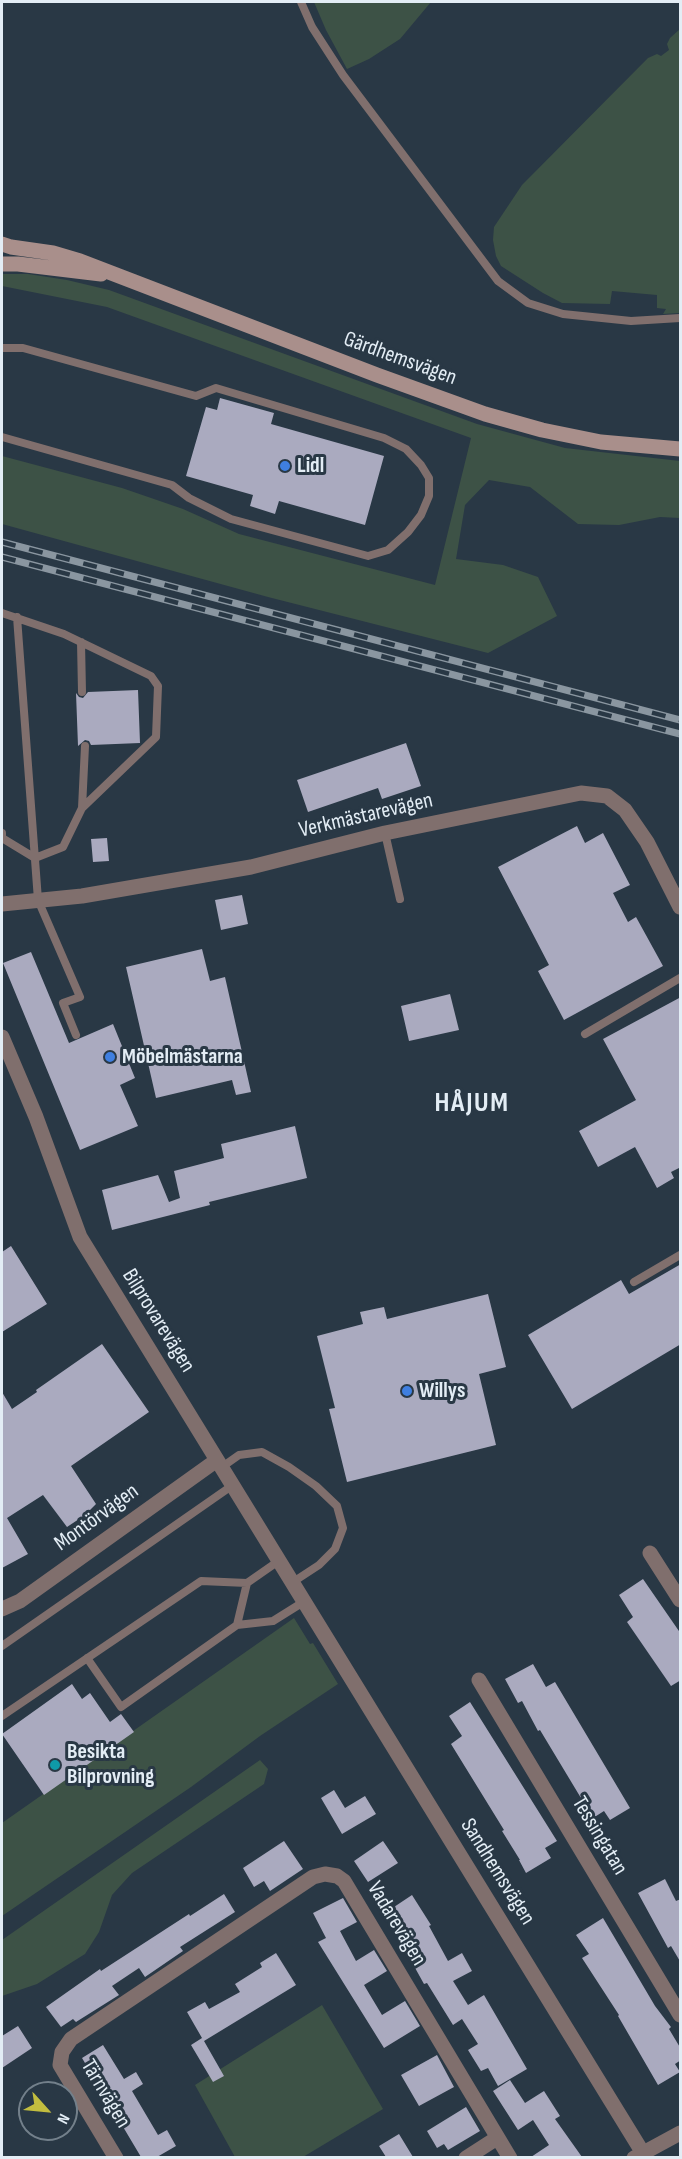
<!DOCTYPE html>
<html>
<head>
<meta charset="utf-8">
<style>
  body { margin:0 }
  #map { position:relative; width:682px; height:2159px; overflow:hidden; background:#293845; font-family:"Sofia Sans Condensed",sans-serif }
  canvas { display:block }
  .frame { position:absolute; inset:0; border:3px solid #e3edf5; pointer-events:none }
  .north { position:absolute; left:18px; top:2081px; width:60px; height:60px; box-sizing:border-box; background:#293845; border:2px solid #73808b; border-radius:50%; rotate:117deg; font-size:16px; font-weight:700; line-height:24px; text-align:center; color:#e3edf5 }
  .north::after { content:''; display:block; margin:auto; width:21px; height:27px; background:#c2bd3f; clip-path:polygon(50% 0,100% 100%,50% 72%,0 100%) }
</style>
</head>
<body>
<div id="map">
<canvas width="682" height="2159"></canvas>
<div class="frame"></div>
<div class="north">N</div>
</div>
<script>
const context = document.querySelector('canvas').getContext('2d');
context.lineJoin = 'round';
function fill(path, color) {
  context.fillStyle = color;
  context.fill(path, 'evenodd');
}
function toPath(rows) {
  const path = new Path2D();
  for (const r of rows) {
    path.moveTo(r[0], r[1]);
    for (let i = 2; i < r.length; i += 2) path.lineTo(r[i], r[i + 1]);
  }
  return path;
}
function strokePath(path, color, width, dash) {
  context.strokeStyle = color;
  context.lineWidth = width;
  context.lineCap = dash ? 'butt' : 'round';
  context.setLineDash(dash || []);
  context.stroke(path);
}
function drawText(font, color, halo, rows, align = 'center') {
  context.font = font + ' "Sofia Sans Condensed",sans-serif';
  context.lineWidth = 6;
  context.setLineDash([]);
  context.textBaseline = 'middle';
  context.strokeStyle = halo;
  context.fillStyle = color;
  for (const [text, x, y, turn = 0] of rows) {
    context.save();
    context.translate(x, y);
    context.rotate((+turn || 0) * Math.PI / 180);
    context.textAlign = isNaN(turn) ? turn : align;
    if (halo) context.strokeText(text, 0, 0);
    context.fillText(text, 0, 0);
    context.restore();
  }
}
fill(toPath([
  [314,2,431,2,400,39,369,59,347,69,326,30],
  [680,29,680,313,663,314,666,309,657,308,657,295,612,291,610,304,562,303,543,293,501,266,496,256,493,240,494,227,522,185,648,58,657,54,661,56,669,50,667,44,670,38],
  [2,274,28,274,67,280,109,290,477,424,565,448,680,461,680,518,660,517,619,525,578,524,530,487,489,480,465,505,456,559,503,565,538,577,557,616,488,653,268,597,2,524,2,456,122,488,183,509,239,534,435,585,471,438,107,307,2,286],
  [294,1618,310,1644,313,1643,338,1684,260,1736,191,1787,2,1916,2,1823],
  [260,1760,268,1769,264,1784,132,1873,112,1895,99,1932,85,1954,37,1984,2,1996,2,1940],
  [322,2005,383,2109,303,2157,235,2157,195,2085]
]), '#3d5246');
fill(toPath([
  [220,398,274,413,271,424,384,456,365,525,279,501,275,514,250,506,253,495,186,476,206,407,217,410],
  [138,690,140,743,91,745,89,741,85,740,78,746,76,693,79,697,83,698,88,692],
  [406,743,421,786,382,799,378,788,308,812,297,780],
  [577,826,585,843,603,833,630,885,613,893,628,922,636,917,663,966,564,1020,538,971,549,965,498,867],
  [107,838,109,861,93,862,91,839],
  [242,895,248,924,221,930,215,900],
  [202,949,210,981,225,977,251,1092,236,1095,232,1080,156,1098,126,967],
  [31,952,69,1043,113,1024,135,1078,120,1085,138,1126,80,1150,3,963],
  [450,994,459,1030,409,1041,401,1006],
  [681,997,681,1167,671,1172,674,1178,657,1188,635,1147,598,1167,579,1131,636,1100,603,1039],
  [295,1126,307,1178,209,1202,210,1205,112,1230,102,1190,158,1175,169,1202,180,1198,174,1171,224,1158,221,1144],
  [11,1246,47,1304,2,1332,2,1252],
  [681,1264,681,1344,572,1409,528,1335,621,1280,629,1294],
  [488,1294,506,1367,479,1374,496,1445,347,1482,329,1409,335,1408,317,1336,363,1324,360,1312,384,1307,387,1319],
  [102,1344,149,1412,71,1466,96,1504,85,1515,67,1527,43,1495,7,1518,28,1554,2,1568,2,1392,12,1409,37,1392,36,1390],
  [643,1579,681,1634,681,1680,671,1686,627,1622,633,1617,619,1595],
  [533,1664,546,1687,555,1682,630,1808,610,1820,604,1811,593,1818,540,1730,538,1731,522,1701,518,1703,505,1679],
  [72,1684,82,1699,90,1693,110,1722,121,1714,134,1732,44,1795,2,1734],
  [470,1702,557,1841,545,1848,551,1858,526,1873,519,1860,520,1860,502,1831,504,1830,451,1744,462,1736,449,1716],
  [334,1790,345,1808,365,1796,376,1814,342,1834,321,1798],
  [284,1841,303,1869,270,1891,264,1881,254,1887,243,1868],
  [383,1841,398,1863,368,1882,354,1861],
  [665,1879,676,1901,681,1899,681,1963,671,1946,668,1948,638,1893],
  [224,1894,235,1912,180,1947,183,1951,145,1977,139,1968,112,1986,119,1995,76,2022,73,2019,61,2027,46,2007,100,1969,101,1971,189,1914,190,1916],
  [412,1895,431,1925,429,1926,448,1961,462,1953,472,1971,453,1981,468,2005,484,1995,527,2069,498,2086,488,2068,481,2071,468,2050,478,2044,462,2019,453,2025,427,1983,424,1984,409,1957,412,1955,385,1913],
  [343,1898,357,1922,340,1931,356,1961,374,1950,387,1971,364,1985,382,2015,405,2001,420,2026,384,2048,318,1942,326,1938,313,1913],
  [603,1918,655,2006,671,2027,669,2029,681,2049,681,2060,675,2064,680,2072,658,2085,618,2016,619,2015,582,1958,589,1954,576,1935],
  [276,1953,296,1985,204,2041,224,2076,213,2082,191,2045,202,2038,187,2012,205,2002,209,2009,240,1992,235,1984,262,1967,260,1963],
  [18,2026,32,2048,2,2068,2,2036],
  [103,2045,124,2079,136,2072,143,2084,132,2091,158,2135,167,2130,176,2146,157,2157,141,2157,82,2058],
  [437,2055,454,2087,419,2106,401,2075],
  [510,2080,525,2103,544,2091,560,2116,555,2119,582,2157,531,2157,549,2145,533,2120,518,2130,493,2091],
  [466,2107,480,2131,448,2150,444,2144,437,2148,427,2131],
  [399,2134,413,2157,386,2157,379,2146]
]), '#aaaabf');
strokePath(toPath([
  [301,2,312,27,343,75,498,281,528,303,563,314,631,321,680,318],
  [2,348,23,348,196,396,216,388,384,438,406,449,421,465,429,478,429,496,421,515,408,532,388,550,368,556,231,519,189,498,172,485,2,437],
  [2,613,64,634,151,676,158,686,156,737,82,808,63,847,35,858,2,838,2,833],
  [17,617,38,900,80,997,63,1003,76,1035],
  [81,642,82,692],
  [82,808,85,746],
  [385,833,400,899],
  [585,1034,680,978],
  [634,1282,680,1255],
  [222,1467,239,1455,262,1452,289,1467,316,1486,337,1506,343,1528,335,1549,319,1565,293,1582],
  [237,1625,247,1583],
  [2,1646,233,1485],
  [87,1658,121,1707,237,1625,273,1621,305,1601],
  [2,1716,201,1581,247,1583,280,1560]
]), '#806f6d', 8);
strokePath(toPath([
  [2,904,82,896,251,867,385,833,581,793,607,796,625,810,647,842,680,907],
  [2,1037,36,1117,80,1237,646,2158],
  [650,1553,680,1600],
  [2,1609,20,1601,217,1460],
  [479,1680,680,2015],
  [116,2158,60,2065,62,2052,71,2039,313,1877,325,1874,337,1876,344,1881,510,2158],
  [466,2158,497,2138],
  [634,2158,680,2133]
]), '#806f6d', 15);
strokePath(toPath([
  [2,244,11,247,53,253,80,261,377,375,485,414,542,430,601,442,680,449],
  [2,264,18,264,101,274]
]), '#a98f8b', 15);
const rail = toPath([
  [2,542,680,720],
  [2,557,680,734]
]);
strokePath(rail, '#8a96a0', 7);
strokePath(rail, '#293845', 4.5, [14]);
for (const [x, y, r, color] of [
  [285,466,6,"#3f7fe0"],
  [110,1057,6,"#3f7fe0"],
  [407,1391,6,"#3f7fe0"],
  [55,1765,6,"#0f9aa8"]
]) {
  const dot = new Path2D();
  dot.arc(x, y, r, 0, 2 * Math.PI);
  context.fillStyle = color;
  context.fill(dot);
  strokePath(dot, '#293845', 2);
}
drawText('22px', '#e3edf5', '#293845', [
  ["Gärdhemsvägen",400,359,20],
  ["Verkmästarevägen",366,816,-13],
  ["Bilprovarevägen",158,1321,58],
  ["Montörvägen",97,1518,-36],
  ["Tessingatan",599,1836,59],
  ["Sandhemsvägen",497,1872,58],
  ["Vadarevägen",396,1924,59],
  ["Tärnvägen",105,2094,59]
]);
drawText('bold 22px', '#e3edf5', '#293845', [
  ["Lidl",297,466],
  ["Möbelmästarna",122,1057],
  ["Willys",419,1391],
  ["Besikta",67,1752],
  ["Bilprovning",67,1777]
], 'left');
context.letterSpacing = '1.5px';
drawText('bold 28px', '#e3edf5', '#293845', [
  ["HÅJUM",472,1104]
]);
context.letterSpacing = '0px';
</script>
</body>
</html>
